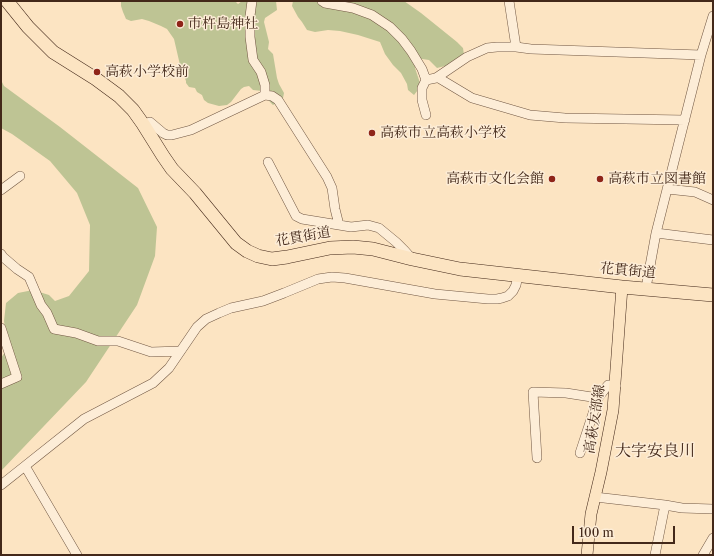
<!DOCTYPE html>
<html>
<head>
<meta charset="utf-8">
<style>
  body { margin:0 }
  #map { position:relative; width:714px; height:556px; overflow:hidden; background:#fce4c2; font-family:"Libre Caslon Text",serif }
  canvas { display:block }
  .frame { position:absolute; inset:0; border:2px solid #432819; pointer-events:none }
  .scale { position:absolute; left:572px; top:526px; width:103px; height:18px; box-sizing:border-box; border:2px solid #432819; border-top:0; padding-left:5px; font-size:12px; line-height:14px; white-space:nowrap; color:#432819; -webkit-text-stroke:3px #fdedd7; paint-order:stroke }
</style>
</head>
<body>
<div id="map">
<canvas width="714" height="556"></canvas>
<div class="frame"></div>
<div class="scale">100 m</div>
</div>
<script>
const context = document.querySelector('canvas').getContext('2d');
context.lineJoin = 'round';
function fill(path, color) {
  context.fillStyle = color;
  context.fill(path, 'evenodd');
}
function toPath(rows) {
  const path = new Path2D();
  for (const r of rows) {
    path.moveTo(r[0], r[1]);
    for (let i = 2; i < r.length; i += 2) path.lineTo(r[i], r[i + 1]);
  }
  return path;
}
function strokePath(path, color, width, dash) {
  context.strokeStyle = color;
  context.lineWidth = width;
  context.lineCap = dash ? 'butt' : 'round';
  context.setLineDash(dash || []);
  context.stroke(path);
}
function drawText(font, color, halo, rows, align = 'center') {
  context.font = font + ' "Libre Caslon Text","Noto Serif JP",serif';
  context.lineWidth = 3;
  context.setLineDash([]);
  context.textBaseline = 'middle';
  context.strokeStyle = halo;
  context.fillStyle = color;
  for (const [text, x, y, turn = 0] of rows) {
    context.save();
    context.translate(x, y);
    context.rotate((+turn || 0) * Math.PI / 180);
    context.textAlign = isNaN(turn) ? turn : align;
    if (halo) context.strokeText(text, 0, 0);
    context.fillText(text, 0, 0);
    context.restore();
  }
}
fill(toPath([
  [121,1,235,1,238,4,242,1,276,1,277,10,265,18,264,22,269,42,268,49,273,54,277,78,279,84,284,93,283,98,278,102,273,105,270,102,262,91,253,90,249,86,244,87,241,89,231,102,227,105,219,106,208,103,204,100,202,95,197,92,195,88,189,87,186,83,186,81,184,76,184,67,180,65,174,39,167,29,161,26,149,21,142,19,131,21,126,19,123,12,121,6],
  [293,1,404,1,421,13,457,42,463,48,464,55,449,65,437,68,429,60,416,58,415,68,421,86,414,95,408,90,407,84,401,73,393,65,385,54,380,42,358,35,340,31,328,30,315,32,307,30,302,22,298,17,292,6],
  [1,80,4,86,60,127,138,188,157,227,155,256,137,305,86,382,1,471,1,358,5,352,6,335,4,321,6,303,18,293,33,290,49,295,55,301,69,296,89,271,90,225,77,193,50,161,12,134,1,128]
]), '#bec494');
const minor = toPath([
  [252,1,250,16,250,37,253,60,261,72,265,85,265,95,272,96,278,100,327,177,332,188,335,209,339,225,351,227,368,225,379,228,396,242,405,251,412,259],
  [322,1,325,3,353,8,372,15,390,27,402,39,411,51,422,69,426,80],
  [509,1,516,47],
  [437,77,472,98,530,115,565,118,685,120],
  [426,115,422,100,422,88,426,80,436,78,467,57,487,48,497,47,516,47,531,49,701,55],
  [143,124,150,122,163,133,167,135,172,135,191,130,265,95],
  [268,162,296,216,302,219,339,225],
  [667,189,695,192,713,200],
  [1,190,20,176],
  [656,233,713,240],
  [1,254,3,257,17,269,29,277,41,305,47,313,54,329,76,333,98,341,118,341,151,352,180,351],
  [646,288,656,233,701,55,713,16],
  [1,328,17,377,1,384],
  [580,453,598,398,608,385,616,386],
  [537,458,533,392,566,393,598,398],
  [25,466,77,555],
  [1,485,84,419,153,383,169,368,197,327,206,319,219,313,231,308,263,301,284,293,318,279,332,277,345,278,435,294,488,299,497,299,502,298,508,296,513,291,516,285,518,275],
  [595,497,665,505,682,508,713,509],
  [655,555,665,505],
  [703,555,713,538]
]);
const major = toPath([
  [587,555,591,514,601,472,613,410,622,287]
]);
const highway = toPath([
  [7,1,28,27,53,52,96,79,119,96,133,110,143,124,163,156,172,169,195,193,236,243,247,251,258,256,272,259,287,257,330,248,353,247,373,249,412,259,460,269,622,287,713,295]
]);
strokePath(minor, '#715743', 10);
strokePath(major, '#432819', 12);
strokePath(highway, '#432819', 14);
strokePath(minor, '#fdedd7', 9);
strokePath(major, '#fce4c2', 11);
strokePath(highway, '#fce4c2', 13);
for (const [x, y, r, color] of [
  [180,24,4,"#8f2418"],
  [97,72,4,"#8f2418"],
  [372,133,4,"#8f2418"],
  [552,179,4,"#8f2418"],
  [600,179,4,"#8f2418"]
]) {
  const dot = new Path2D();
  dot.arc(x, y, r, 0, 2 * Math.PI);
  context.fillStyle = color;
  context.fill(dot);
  strokePath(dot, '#fdedd7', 1.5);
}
drawText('14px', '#432819', '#fdedd7', [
  ["市杵島神社",188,24],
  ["高萩小学校前",105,72],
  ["高萩市立高萩小学校",380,133],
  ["高萩市文化会館",544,179,"right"],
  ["高萩市立図書館",608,179]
], 'left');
drawText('14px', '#432819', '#fdedd7', [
  ["花貫街道",303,237,-10],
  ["花貫街道",628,271,5],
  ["高萩友部線",595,419,-81]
]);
drawText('16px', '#432819', '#fdedd7', [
  ["大字安良川",655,451]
]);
</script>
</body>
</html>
